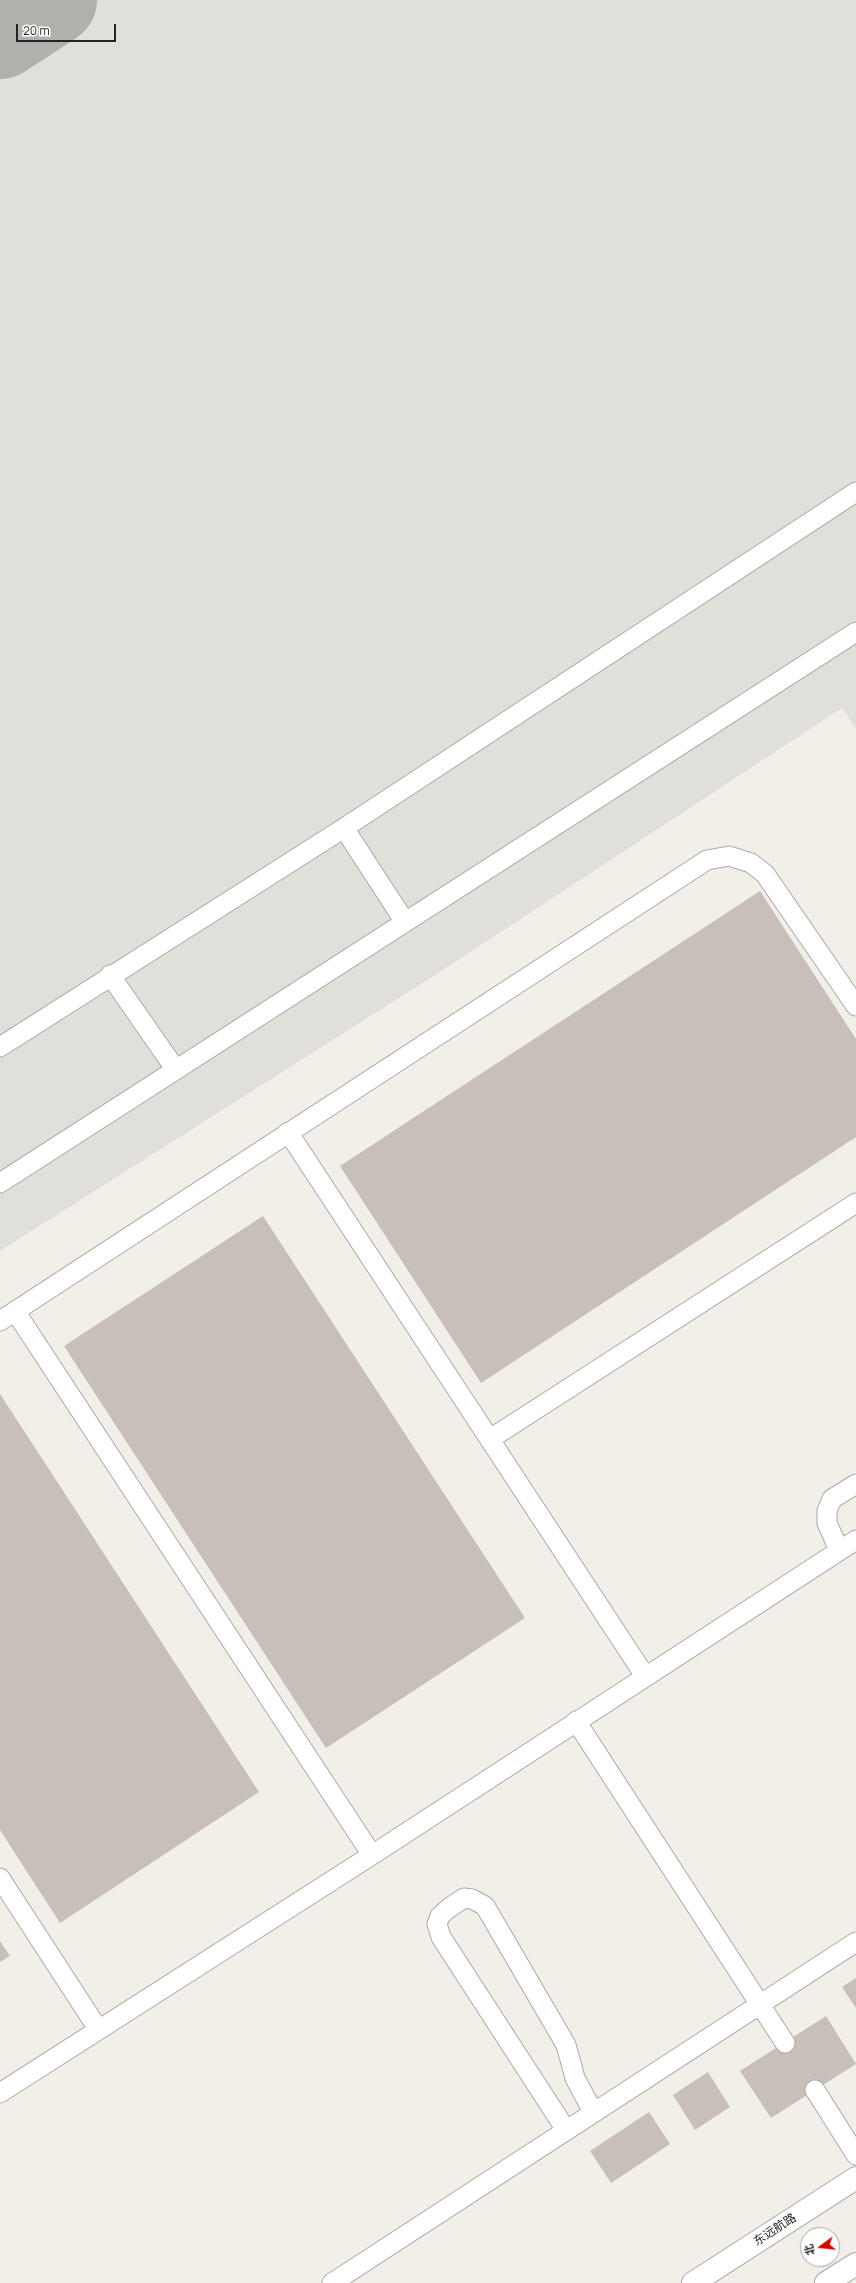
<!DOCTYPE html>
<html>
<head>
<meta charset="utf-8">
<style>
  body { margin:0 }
  #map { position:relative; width:856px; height:2283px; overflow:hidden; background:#f2efe9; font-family:Manrope,"Noto Sans SC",sans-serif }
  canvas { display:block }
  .north { position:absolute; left:800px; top:2227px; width:40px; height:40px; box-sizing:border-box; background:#fff; border:1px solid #a7a7a7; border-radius:50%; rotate:255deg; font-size:11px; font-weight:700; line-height:16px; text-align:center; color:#222 }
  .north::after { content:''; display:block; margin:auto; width:14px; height:18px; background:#d40000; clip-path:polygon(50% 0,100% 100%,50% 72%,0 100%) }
  .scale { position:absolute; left:16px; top:24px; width:100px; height:18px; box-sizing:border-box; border:2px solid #222; border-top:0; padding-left:5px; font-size:12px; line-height:14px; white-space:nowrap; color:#222; -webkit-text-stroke:3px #fff; paint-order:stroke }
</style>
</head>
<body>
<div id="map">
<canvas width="856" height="2283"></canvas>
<div class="north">北</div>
<div class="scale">20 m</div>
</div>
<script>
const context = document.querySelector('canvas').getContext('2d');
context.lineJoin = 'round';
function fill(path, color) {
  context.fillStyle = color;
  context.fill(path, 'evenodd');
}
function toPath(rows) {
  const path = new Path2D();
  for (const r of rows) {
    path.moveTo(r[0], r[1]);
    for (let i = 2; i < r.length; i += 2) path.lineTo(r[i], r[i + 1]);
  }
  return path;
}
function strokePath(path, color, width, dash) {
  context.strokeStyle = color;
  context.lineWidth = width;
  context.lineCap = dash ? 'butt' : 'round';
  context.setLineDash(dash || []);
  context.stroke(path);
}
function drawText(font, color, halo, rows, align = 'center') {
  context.font = font + ' Manrope,"Noto Sans SC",sans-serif';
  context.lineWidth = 3;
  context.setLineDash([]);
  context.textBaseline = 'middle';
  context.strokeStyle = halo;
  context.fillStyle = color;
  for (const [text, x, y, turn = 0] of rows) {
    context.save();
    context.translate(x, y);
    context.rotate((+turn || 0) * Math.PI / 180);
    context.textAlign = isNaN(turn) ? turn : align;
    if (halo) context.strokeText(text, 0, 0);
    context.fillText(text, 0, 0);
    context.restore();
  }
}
fill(toPath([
  [0,0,856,0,856,729,842,708,443,970,0,1251]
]), '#e1dfda');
strokePath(toPath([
  [0,34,52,0]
]), '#b1b0ac', 90);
fill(toPath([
  [760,891,856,1039,856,1137,481,1383,340,1166],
  [263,1216,525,1618,326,1748,64,1346],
  [0,1394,259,1792,60,1923,0,1830],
  [0,1941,10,1956,0,1962],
  [856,1978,856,2008,842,1987],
  [826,2016,856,2064,771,2118,740,2071],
  [708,2072,730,2107,695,2130,673,2095],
  [649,2112,670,2144,611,2183,590,2151]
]), '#c7bfb8');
const service = toPath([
  [344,828,405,922],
  [110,975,176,1070],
  [0,1047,344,828,856,492],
  [288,1132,645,1676],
  [0,1183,856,632],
  [15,1311,372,1855],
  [0,1321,707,860,729,856,751,863,765,874,856,1006],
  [490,1439,856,1203],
  [839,1550,827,1523,827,1511,832,1499,856,1484],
  [576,1721,785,2043],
  [0,1878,98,2029],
  [815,2090,856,2155],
  [0,2093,372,1855,856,1540],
  [566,2130,441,1937,437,1924,440,1916,449,1908,464,1898,472,1899,485,1906,566,2045,575,2078,593,2112],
  [332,2283,856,1942]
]);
const tertiary = toPath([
  [693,2283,856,2178],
  [826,2283,856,2264]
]);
strokePath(service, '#a9a9a9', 21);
strokePath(tertiary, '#a9a9a9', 24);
strokePath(service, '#fff', 19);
strokePath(tertiary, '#fff', 22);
drawText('12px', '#222', '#fff', [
  ["东远航路",775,2230,-33]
]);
</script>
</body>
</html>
